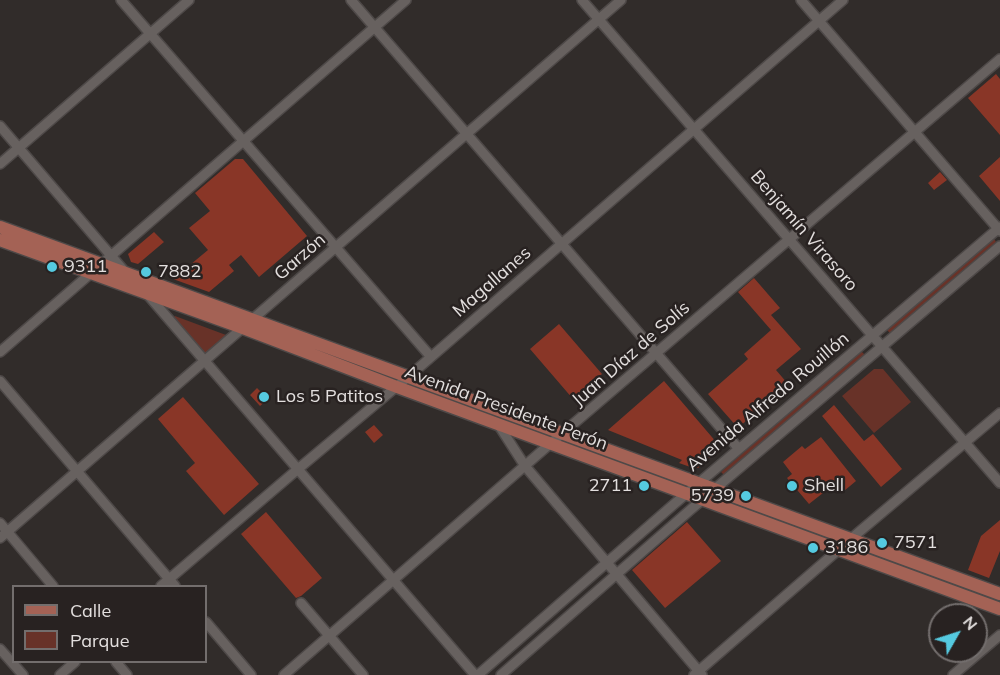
<!DOCTYPE html>
<html>
<head>
<meta charset="utf-8">
<style>
  body { margin:0 }
  #map { position:relative; width:1000px; height:675px; overflow:hidden; background:#312c2a; font-family:Mulish,sans-serif }
  canvas { display:block }
  .legend { position:absolute; left:12px; top:585px; width:195px; height:78px; box-sizing:border-box; background:#282221; border:2px solid #736e6d; margin:0; padding:8px 10px; list-style:none; font-size:18px; color:#e3dfde }
  .legend li { display:flex; align-items:center; gap:12px; height:30px }
  .legend b { width:30px; border:2px solid #736e6d }
  .north { position:absolute; left:928px; top:603px; width:60px; height:60px; box-sizing:border-box; background:#282221; border:2px solid #736e6d; border-radius:50%; rotate:51deg; font-size:16px; font-weight:700; line-height:24px; text-align:center; color:#e3dfde }
  .north::after { content:''; display:block; margin:auto; width:21px; height:27px; background:#55cae0; clip-path:polygon(50% 0,100% 100%,50% 72%,0 100%) }
</style>
</head>
<body>
<div id="map">
<canvas width="1000" height="675"></canvas>
<ul class="legend">
<li><b style="height:8px;background:#a46255"></b>Calle</li>
<li><b style="height:16px;background:#683228"></b>Parque</li>
</ul>
<div class="north">N</div>
</div>
<script>
const context = document.querySelector('canvas').getContext('2d');
context.lineJoin = 'round';
function fill(path, color) {
  context.fillStyle = color;
  context.fill(path, 'evenodd');
}
function toPath(rows) {
  const path = new Path2D();
  for (const r of rows) {
    path.moveTo(r[0], r[1]);
    for (let i = 2; i < r.length; i += 2) path.lineTo(r[i], r[i + 1]);
  }
  return path;
}
function strokePath(path, color, width, dash) {
  context.strokeStyle = color;
  context.lineWidth = width;
  context.lineCap = dash ? 'butt' : 'round';
  context.setLineDash(dash || []);
  context.stroke(path);
}
function drawText(font, color, halo, rows, align = 'center') {
  context.font = font + ' Mulish,sans-serif';
  context.lineWidth = 5;
  context.setLineDash([]);
  context.textBaseline = 'middle';
  context.strokeStyle = halo;
  context.fillStyle = color;
  for (const [text, x, y, turn = 0] of rows) {
    context.save();
    context.translate(x, y);
    context.rotate((+turn || 0) * Math.PI / 180);
    context.textAlign = isNaN(turn) ? turn : align;
    if (halo) context.strokeText(text, 0, 0);
    context.fillText(text, 0, 0);
    context.restore();
  }
}
fill(toPath([
  [993,237,996,242,890,333,886,329],
  [175,316,226,335,227,337,205,356,173,318],
  [861,351,865,355,725,476,721,472],
  [874,369,883,369,911,402,874,433,842,396]
]), '#683228');
fill(toPath([
  [996,74,1000,79,1000,135,968,98],
  [1000,157,1000,201,979,176],
  [235,159,243,159,307,236,259,277,241,255,229,265,234,271,209,292,173,279,208,250,189,228,210,211,195,193],
  [940,172,947,180,934,190,928,183],
  [154,232,164,242,138,264,131,262,128,254],
  [754,278,780,308,771,315,801,349,776,370,788,384,738,428,708,394,748,359,744,354,771,330,738,292],
  [559,324,602,374,573,399,530,349],
  [664,381,717,443,716,452,698,468,693,468,679,463,682,460,608,430],
  [257,388,268,399,260,406,250,395],
  [183,397,259,484,224,515,186,471,195,463,158,419],
  [834,405,864,441,873,434,902,469,881,487,822,416],
  [374,425,383,435,374,443,365,432],
  [821,437,856,481,844,491,837,482,809,504,787,478,792,474,783,462,802,446,805,449],
  [266,512,322,578,301,596,296,598,241,534],
  [1000,520,1000,551,989,578,968,570,981,536],
  [687,522,721,561,665,608,632,570]
]), '#893627');
const minor = toPath([
  [121,0,431,357],
  [351,0,739,449],
  [582,0,1000,483],
  [801,0,1000,231],
  [0,126,125,272],
  [0,164,189,0],
  [148,295,475,675],
  [0,352,406,0],
  [0,381,175,586],
  [498,424,525,466,702,675],
  [0,523,53,586],
  [0,538,621,0],
  [161,586,298,469,408,377,843,0],
  [301,603,363,675],
  [206,622,251,675],
  [0,649,23,675],
  [116,662,127,675],
  [60,675,75,662],
  [284,675,551,443,1000,59],
  [478,675,673,505,1000,227],
  [501,675,689,511,1000,246],
  [694,675,859,532,1000,413],
  [953,675,1000,635]
]);
const major = toPath([
  [0,227,1000,594],
  [0,240,243,328,397,387,1000,609]
]);
strokePath(minor, '#4e4948', 12);
strokePath(major, '#4e4948', 15);
strokePath(minor, '#67615f', 9);
strokePath(major, '#a46255', 12);
for (const [x, y, r, color] of [
  [52,267,6,"#55cae0"],
  [146,272,6,"#55cae0"],
  [264,397,6,"#55cae0"],
  [644,486,6,"#55cae0"],
  [792,486,6,"#55cae0"],
  [746,496,6,"#55cae0"],
  [882,543,6,"#55cae0"],
  [813,548,6,"#55cae0"]
]) {
  const dot = new Path2D();
  dot.arc(x, y, r, 0, 2 * Math.PI);
  context.fillStyle = color;
  context.fill(dot);
  strokePath(dot, '#282221', 2);
}
drawText('18px', '#e3dfde', '#282221', [
  ["Benjamín Virasoro",804,231,49],
  ["Garzón",300,257,-41],
  ["Magallanes",492,282,-41],
  ["Juan Díaz de Solís",631,354,-41],
  ["Avenida Alfredo Rouillón",768,402,-40],
  ["Avenida Presidente Perón",506,408,20]
]);
drawText('18px', '#e3dfde', '#282221', [
  ["9311",64,267],
  ["7882",158,272],
  ["Los 5 Patitos",276,397],
  ["2711",632,486,"right"],
  ["Shell",804,486],
  ["5739",734,496,"right"],
  ["7571",894,543],
  ["3186",825,548]
], 'left');
</script>
</body>
</html>
